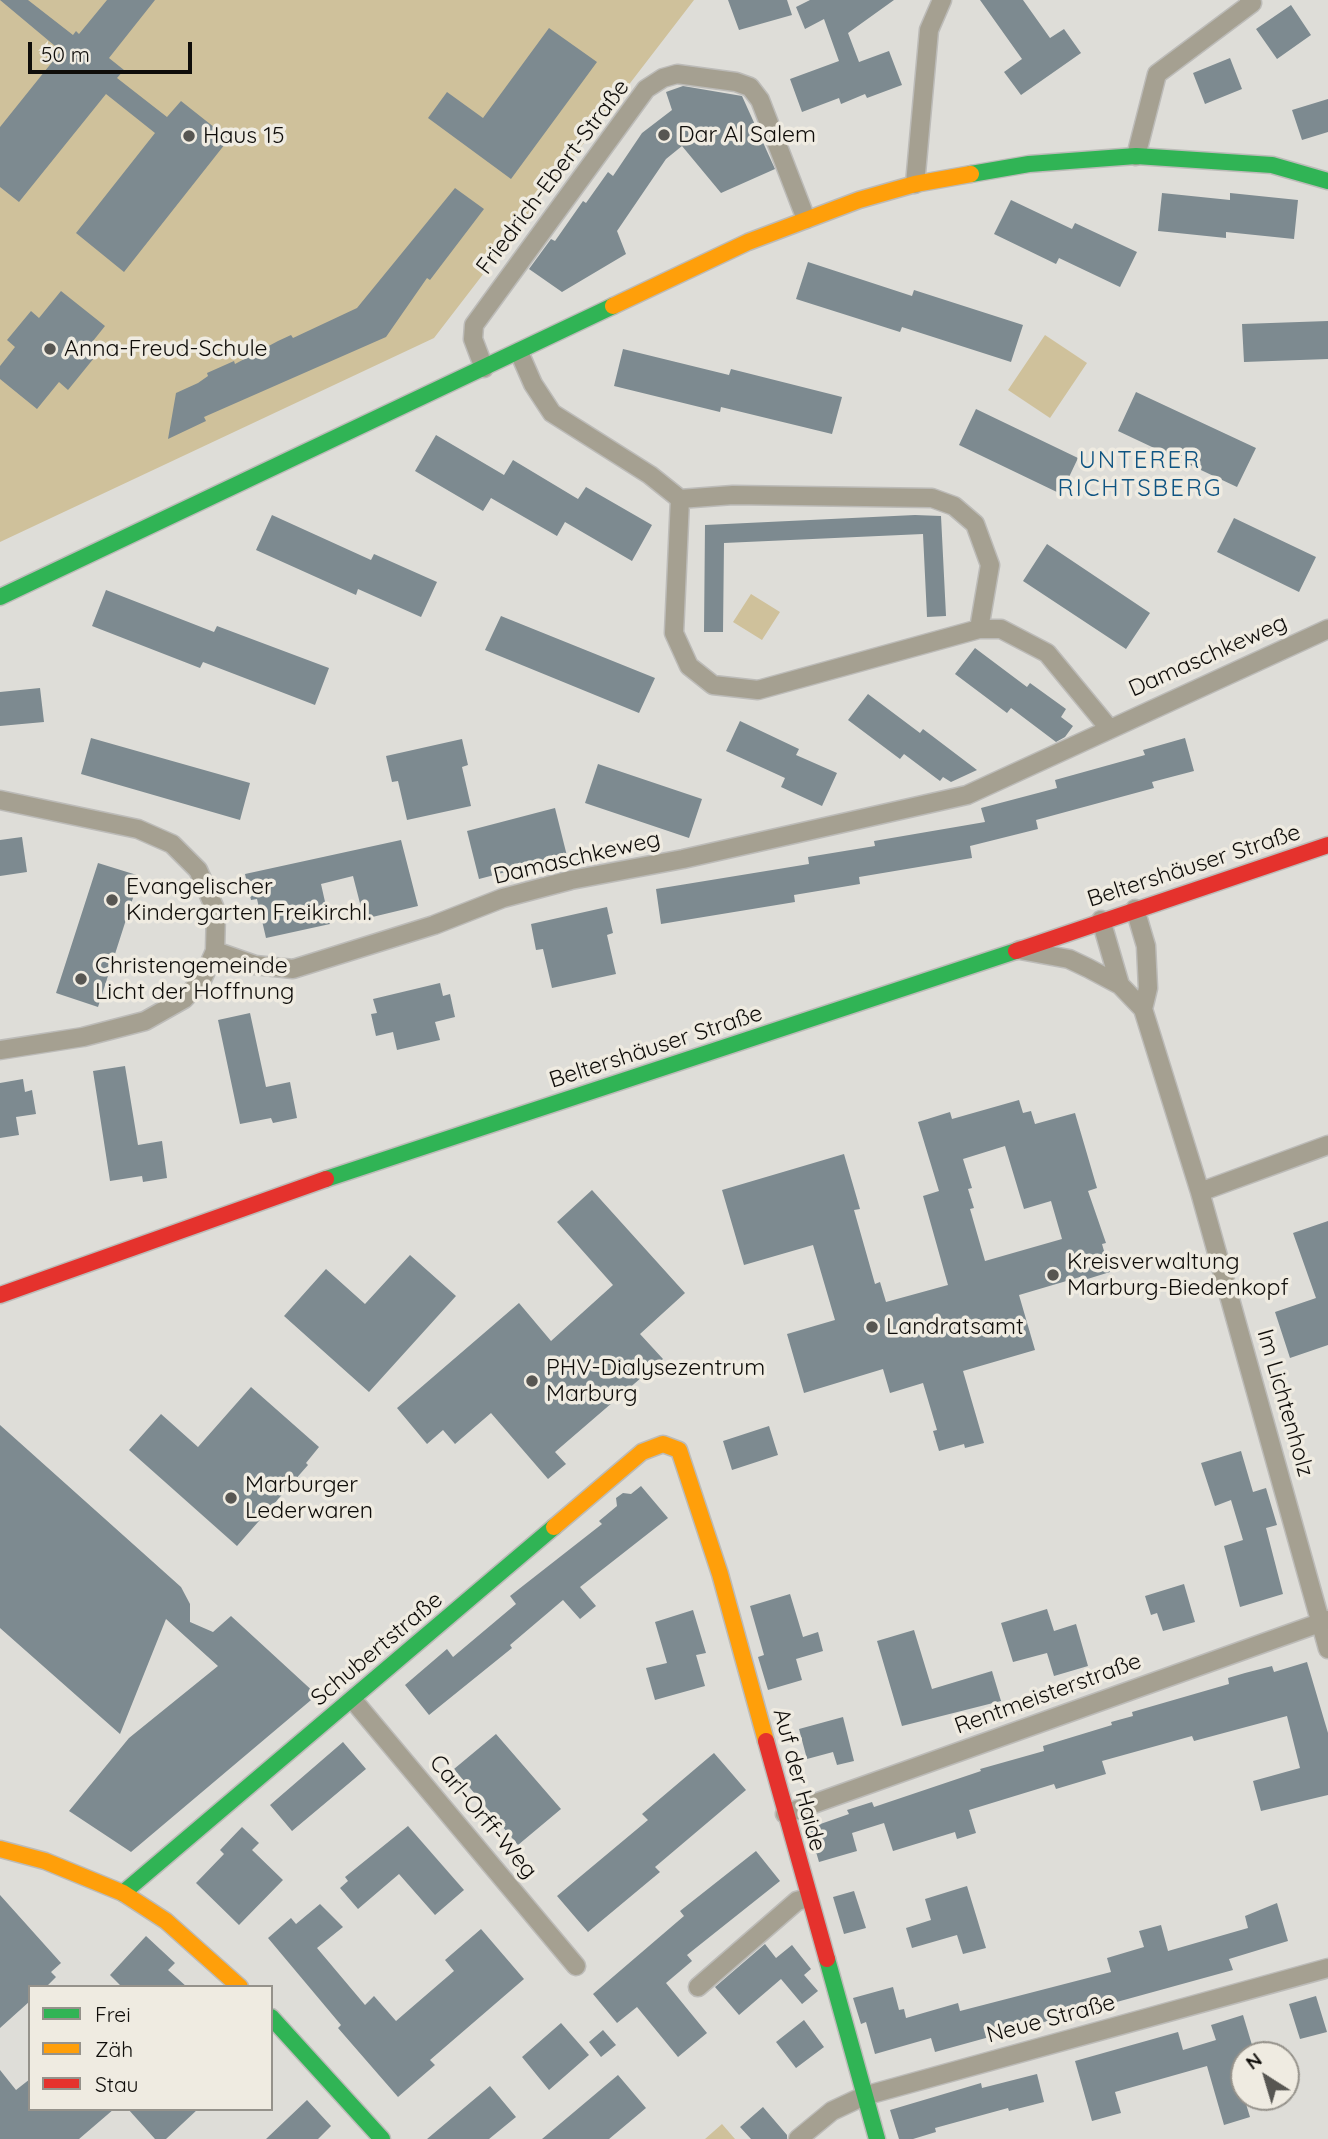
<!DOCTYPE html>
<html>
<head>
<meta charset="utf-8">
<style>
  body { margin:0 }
  #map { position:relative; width:1328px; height:2139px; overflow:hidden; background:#deddd8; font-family:Quicksand,sans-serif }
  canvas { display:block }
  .legend { position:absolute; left:28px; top:1985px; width:245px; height:126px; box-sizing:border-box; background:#efebe1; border:2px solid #95928b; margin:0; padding:9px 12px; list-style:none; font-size:21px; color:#0f0d0a }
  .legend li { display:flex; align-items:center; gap:14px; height:35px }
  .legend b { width:35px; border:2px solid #95928b }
  .north { position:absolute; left:1230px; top:2041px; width:70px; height:70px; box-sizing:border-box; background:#efebe1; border:2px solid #95928b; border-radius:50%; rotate:323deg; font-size:19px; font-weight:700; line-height:28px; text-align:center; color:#0f0d0a }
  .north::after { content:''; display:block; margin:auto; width:24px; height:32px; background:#575652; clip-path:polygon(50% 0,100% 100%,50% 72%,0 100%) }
  .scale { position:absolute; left:28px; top:42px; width:164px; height:32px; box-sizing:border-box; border:4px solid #0f0d0a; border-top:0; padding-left:9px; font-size:21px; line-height:24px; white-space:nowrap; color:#0f0d0a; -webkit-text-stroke:5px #efebe1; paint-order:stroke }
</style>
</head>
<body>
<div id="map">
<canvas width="1328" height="2139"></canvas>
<ul class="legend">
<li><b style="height:9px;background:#30b455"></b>Frei</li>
<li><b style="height:9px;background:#ff9f0a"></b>Zäh</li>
<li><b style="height:9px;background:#e5322d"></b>Stau</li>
</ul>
<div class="north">N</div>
<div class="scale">50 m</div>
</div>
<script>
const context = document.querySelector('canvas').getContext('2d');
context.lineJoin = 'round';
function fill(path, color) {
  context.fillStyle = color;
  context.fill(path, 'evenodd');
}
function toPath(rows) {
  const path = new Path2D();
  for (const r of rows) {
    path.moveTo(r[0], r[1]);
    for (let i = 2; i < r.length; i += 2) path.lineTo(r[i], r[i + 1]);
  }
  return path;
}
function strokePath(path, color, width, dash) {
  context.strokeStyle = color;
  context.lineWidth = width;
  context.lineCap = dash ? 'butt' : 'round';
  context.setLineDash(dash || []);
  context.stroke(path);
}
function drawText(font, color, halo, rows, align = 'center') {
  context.font = font + ' Quicksand,sans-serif';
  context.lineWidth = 7;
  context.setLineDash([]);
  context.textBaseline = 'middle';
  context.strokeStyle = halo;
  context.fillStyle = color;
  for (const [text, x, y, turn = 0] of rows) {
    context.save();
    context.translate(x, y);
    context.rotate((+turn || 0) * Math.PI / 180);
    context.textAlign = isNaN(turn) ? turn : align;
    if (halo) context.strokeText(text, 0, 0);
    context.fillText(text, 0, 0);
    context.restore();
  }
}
fill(toPath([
  [0,0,694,0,434,338,0,542],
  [1045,335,1087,363,1050,418,1008,390],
  [751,594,780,612,762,640,733,622],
  [722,2124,735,2139,705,2139]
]), '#cfc19b');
fill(toPath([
  [0,0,28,0,73,35,76,31,79,34,107,0,155,0,109,58,124,70,117,78,167,117,181,101,229,139,124,272,76,233,155,133,106,94,19,202,0,187,0,127,61,51],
  [728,0,787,0,792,15,739,30],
  [810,0,894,0,848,33,859,62,889,51,902,85,867,98,865,94,841,104,839,98,802,112,790,79,839,61,824,19,805,29,796,7],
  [980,0,1023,0,1050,38,1064,29,1081,53,1021,95,1004,72,1022,59],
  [1291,5,1311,35,1277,59,1256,29],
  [549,28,597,62,511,179,428,118,447,92,483,118],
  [1230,58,1242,89,1205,104,1193,73],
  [683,86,742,96,775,169,721,193,682,146,666,159,617,231,626,254,562,292,529,269,551,239,555,241,583,201,586,203,608,172,613,176,642,133,672,110,666,92],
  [1328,99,1328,132,1302,140,1292,110],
  [455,188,484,209,430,280,427,278,386,337,204,417,206,421,168,439,176,393,198,383,208,376,207,373,234,361,235,364,278,341,291,335,293,338,357,308],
  [1162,193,1230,200,1230,193,1298,200,1294,239,1226,232,1226,238,1158,231],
  [1011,200,1072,229,1075,223,1137,252,1120,287,1059,258,1056,264,994,234],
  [808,262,912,296,914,290,1023,325,1011,362,902,327,900,332,796,299],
  [61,291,105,326,85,351,94,358,68,390,59,382,37,409,0,379,0,366,15,347,7,340,31,311,39,318],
  [1328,321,1328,359,1244,362,1242,324],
  [623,349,729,375,731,369,842,397,832,434,721,407,720,412,614,386],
  [1136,392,1256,448,1237,487,1118,431],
  [976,409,1078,458,1061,494,959,445],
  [436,435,504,475,513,460,578,499,586,487,652,525,632,561,565,522,557,536,491,498,483,511,415,471],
  [272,515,371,560,374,554,437,582,421,617,358,589,356,595,256,550],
  [915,515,941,516,946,616,927,617,923,534,724,543,723,632,704,632,705,525],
  [1234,518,1316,557,1299,592,1217,552],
  [1047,544,1150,613,1126,649,1023,581],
  [106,590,214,632,217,626,329,668,315,705,203,662,200,668,92,626],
  [501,616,655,678,639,713,485,650],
  [975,648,1027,687,1030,683,1066,709,1061,717,1073,726,1065,737,1056,742,1011,708,1007,713,955,674],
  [40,688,44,722,0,726,0,692],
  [868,694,920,733,923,729,977,770,951,782,943,777,940,781,904,754,900,759,848,720],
  [740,721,799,749,796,755,837,773,822,806,781,787,785,778,726,751],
  [91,738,250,783,240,820,81,774],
  [1185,738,1194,771,1152,782,1154,788,1036,820,1038,829,970,846,972,858,859,877,860,884,794,895,795,902,661,924,656,889,809,864,808,857,875,846,874,841,985,822,981,808,1057,788,1055,780,1145,755,1143,750],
  [462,739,468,765,462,767,471,806,407,820,398,781,392,782,386,756],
  [598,764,702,799,689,838,585,803],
  [555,808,567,856,479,879,467,831],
  [22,837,27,872,0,876,0,840],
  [401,840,418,906,364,919,353,876,321,884,330,924,266,938,257,899,251,900,245,874],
  [98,863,140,876,98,1007,56,993],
  [607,907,613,933,607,935,616,974,552,988,543,949,536,950,531,924],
  [440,983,443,996,450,994,455,1017,435,1022,440,1040,397,1050,393,1032,376,1036,371,1014,377,1013,373,999],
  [250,1013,266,1087,290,1082,297,1118,273,1123,271,1118,240,1124,218,1020],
  [125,1066,138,1145,162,1141,167,1178,143,1182,142,1176,110,1181,93,1071],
  [23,1079,25,1092,32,1090,36,1114,16,1117,19,1135,0,1138,0,1083],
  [1019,1100,1023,1113,1031,1111,1035,1124,1075,1113,1097,1188,1088,1191,1106,1243,1102,1244,1110,1272,1081,1281,1080,1277,1019,1295,1035,1350,963,1371,984,1443,965,1448,964,1444,939,1451,933,1431,937,1430,923,1383,890,1393,883,1369,804,1393,787,1334,835,1320,813,1245,744,1265,722,1190,844,1154,860,1209,854,1210,875,1284,880,1282,886,1302,948,1285,923,1196,939,1191,918,1122,950,1112,952,1119],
  [1005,1146,1024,1209,1051,1201,1062,1239,985,1261,970,1209,974,1208,968,1189,972,1188,963,1159],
  [592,1190,685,1293,640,1334,663,1359,555,1452,566,1464,548,1479,491,1413,455,1444,443,1430,427,1444,397,1408,519,1303,551,1341,613,1285,557,1222],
  [1328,1221,1328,1345,1290,1358,1275,1312,1316,1298,1293,1233],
  [410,1255,456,1296,369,1392,284,1316,326,1269,365,1304],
  [251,1387,319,1447,306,1463,308,1465,237,1546,129,1450,161,1414,198,1447],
  [0,1425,181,1587,190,1604,190,1622,213,1632,231,1616,317,1695,131,1852,69,1811,129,1738,218,1666,166,1619,120,1734,0,1628],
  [769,1426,778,1455,732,1470,723,1441],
  [1241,1451,1253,1492,1266,1488,1277,1525,1266,1528,1283,1594,1240,1607,1224,1546,1243,1540,1231,1500,1215,1506,1201,1463],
  [641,1486,668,1518,580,1587,596,1606,580,1619,563,1600,510,1645,512,1648,429,1715,405,1685,447,1649,453,1657,516,1604,510,1596,602,1524,599,1521,617,1506,616,1498,623,1493,631,1494],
  [1184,1584,1195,1622,1163,1631,1157,1613,1151,1615,1145,1596],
  [790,1594,803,1637,818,1632,823,1651,796,1659,802,1680,768,1690,758,1657,764,1655,750,1606],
  [1047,1609,1054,1631,1076,1624,1088,1666,1054,1676,1047,1653,1013,1662,1001,1623],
  [693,1610,706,1653,696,1655,705,1686,655,1700,646,1668,667,1663,655,1622],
  [914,1630,932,1689,992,1671,1001,1701,902,1726,877,1641],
  [1307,1662,1328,1733,1328,1795,1261,1811,1253,1781,1300,1768,1287,1716,1194,1741,1192,1736,1102,1761,1106,1774,1056,1789,1054,1784,969,1810,976,1833,957,1839,955,1832,893,1851,884,1823,852,1833,857,1851,819,1862,809,1828,849,1814,847,1810,872,1802,874,1807,981,1771,980,1769,1044,1751,1043,1746,1112,1725,1111,1722,1133,1716,1132,1712,1229,1684,1228,1678,1245,1673,1272,1666,1274,1672],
  [843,1717,854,1761,837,1765,833,1752,807,1759,799,1729],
  [496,1734,561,1809,518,1845,454,1769],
  [343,1742,366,1769,292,1831,270,1805],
  [714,1753,746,1790,655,1867,660,1872,588,1932,557,1896,648,1820,642,1814],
  [408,1826,464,1890,435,1915,399,1874,358,1909,340,1888,348,1881,345,1877],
  [242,1827,259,1843,252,1850,283,1880,239,1925,196,1883,224,1854,220,1850],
  [756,1851,780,1881,687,1955,692,1961,666,1983,707,2033,678,2057,637,2007,617,2023,593,1994,684,1916,680,1911],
  [967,1886,986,1948,963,1954,957,1935,912,1948,906,1928,931,1920,925,1899],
  [854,1891,866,1928,844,1934,833,1897],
  [0,1895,61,1963,51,1972,56,1977,46,1987,30,1987,30,2001,0,2028],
  [1277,1903,1288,1941,1229,1959,1233,1970,935,2052,931,2038,875,2054,866,2022,861,2024,853,1998,893,1987,899,2010,904,2009,906,2018,958,2003,960,2011,1111,1972,1107,1958,1144,1947,1139,1931,1161,1925,1168,1951,1248,1928,1245,1916],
  [320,1904,343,1927,317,1948,365,2005,374,1996,396,2021,454,1971,445,1960,481,1929,524,1979,430,2060,435,2065,398,2097,338,2028,341,2025,268,1938,291,1918,296,1924],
  [146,1936,175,1963,168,1970,187,1987,122,1987,110,1975],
  [765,1944,776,1958,792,1945,811,1969,804,1975,818,1991,802,2004,781,1979,739,2015,715,1987],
  [1316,1996,1327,2032,1300,2039,1289,2004],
  [1243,2015,1255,2055,1244,2055,1244,2069,1236,2071,1250,2117,1224,2125,1207,2066,1115,2092,1121,2113,1092,2121,1075,2061,1178,2032,1183,2050,1216,2040,1211,2025],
  [804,2020,824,2047,796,2068,776,2042],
  [561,2023,589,2055,549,2090,522,2057],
  [603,2030,616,2045,601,2057,589,2042],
  [0,2070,16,2090,30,2079,30,2109,114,2109,79,2139,0,2139],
  [1037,2074,1044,2102,1009,2111,1008,2108,935,2128,936,2132,913,2139,899,2139,890,2110,981,2083,982,2088],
  [618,2075,646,2108,609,2139,542,2139],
  [490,2086,516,2117,489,2139,427,2139],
  [307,2100,331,2126,318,2139,266,2139],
  [763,2107,787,2135,787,2139,751,2139,740,2127],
  [128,2109,198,2109,166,2139,155,2139]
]), '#7d8a90');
const street = toPath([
  [1136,156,1157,74,1252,3,1249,0],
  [915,184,929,30,942,0],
  [519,352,533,384,552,413,650,475,680,499,733,495,932,498,954,506,975,524,990,565,979,629],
  [484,368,473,339,474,325,646,89,663,78,677,74,736,82,750,87,760,100,806,219],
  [680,499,674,633,689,666,713,685,758,690,979,629,1001,629,1047,653,1108,727],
  [0,800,138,829,172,844,198,870,216,911,215,951,202,980,184,999,145,1021,83,1037,0,1050],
  [1135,909,1146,946,1148,988,1143,1009],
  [1101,920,1120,985],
  [1020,950,1069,959,1088,968,1120,985,1143,1009,1200,1192,1328,1649],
  [215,951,255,965,293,969,434,925,503,898,571,880,683,859,967,795,1328,629],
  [1200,1192,1328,1145],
  [353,1700,576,1966],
  [785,1814,1328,1620],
  [698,1987,797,1901,808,1898],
  [798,2139,832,2111,864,2096,1328,1968]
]);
const fast = toPath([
  [971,174,1029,164,1136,156,1272,165,1328,181],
  [0,597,613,306],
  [326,1179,1016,951],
  [123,1893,554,1527],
  [827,1959,877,2139],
  [271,2017,382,2139]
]);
const slow = toPath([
  [613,306,748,242,859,200,915,184,971,174],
  [554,1527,642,1452,663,1444,679,1450,720,1574,766,1741],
  [0,1849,45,1861,123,1893,166,1921,240,1987]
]);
const jam = toPath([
  [1016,951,1328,845],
  [0,1295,326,1179],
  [766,1741,827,1959]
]);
strokePath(street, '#bcbbb8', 21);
strokePath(fast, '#bcbbb8', 19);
strokePath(slow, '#bcbbb8', 19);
strokePath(jam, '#bcbbb8', 19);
strokePath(street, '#a5a091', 18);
strokePath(fast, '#30b455', 16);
strokePath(slow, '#ff9f0a', 16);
strokePath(jam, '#e5322d', 16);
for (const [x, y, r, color] of [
  [664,135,7,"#575652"],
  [189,136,7,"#575652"],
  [50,349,7,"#575652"],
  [112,900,7,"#575652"],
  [81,979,7,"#575652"],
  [1053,1275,7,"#575652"],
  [872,1327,7,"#575652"],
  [532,1381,7,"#575652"],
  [231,1498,7,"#575652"]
]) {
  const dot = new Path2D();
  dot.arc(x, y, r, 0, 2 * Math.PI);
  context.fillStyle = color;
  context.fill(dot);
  strokePath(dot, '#efebe1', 2.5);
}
drawText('23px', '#0f0d0a', '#efebe1', [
  ["Dar Al Salem",678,135],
  ["Haus 15",203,136],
  ["Anna-Freud-Schule",64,349],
  ["Evangelischer",126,887],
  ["Kindergarten Freikirchl.",126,913],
  ["Christengemeinde",95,966],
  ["Licht der Hoffnung",95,992],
  ["Kreisverwaltung",1067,1262],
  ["Marburg-Biedenkopf",1067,1288],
  ["Landratsamt",886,1327],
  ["PHV-Dialysezentrum",546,1368],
  ["Marburg",546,1394],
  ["Marburger",245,1485],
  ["Lederwaren",245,1511]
], 'left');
drawText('23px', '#0f0d0a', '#efebe1', [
  ["Friedrich-Ebert-Straße",553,177,-53],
  ["Damaschkeweg",1208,656,-24],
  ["Damaschkeweg",577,858,-13],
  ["Beltershäuser Straße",1194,866,-18],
  ["Beltershäuser Straße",656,1047,-18],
  ["Im Lichtenholz",1285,1403,74],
  ["Schubertstraße",377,1649,-40],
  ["Rentmeisterstraße",1048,1694,-20],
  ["Auf der Haide",799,1780,75],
  ["Carl-Orff-Weg",483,1817,50],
  ["Neue Straße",1051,2019,-15]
]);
context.letterSpacing = '2px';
drawText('24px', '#0f5482', '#efebe1', [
  ["UNTERER",1140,461],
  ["RICHTSBERG",1140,489]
]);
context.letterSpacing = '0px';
</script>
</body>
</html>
